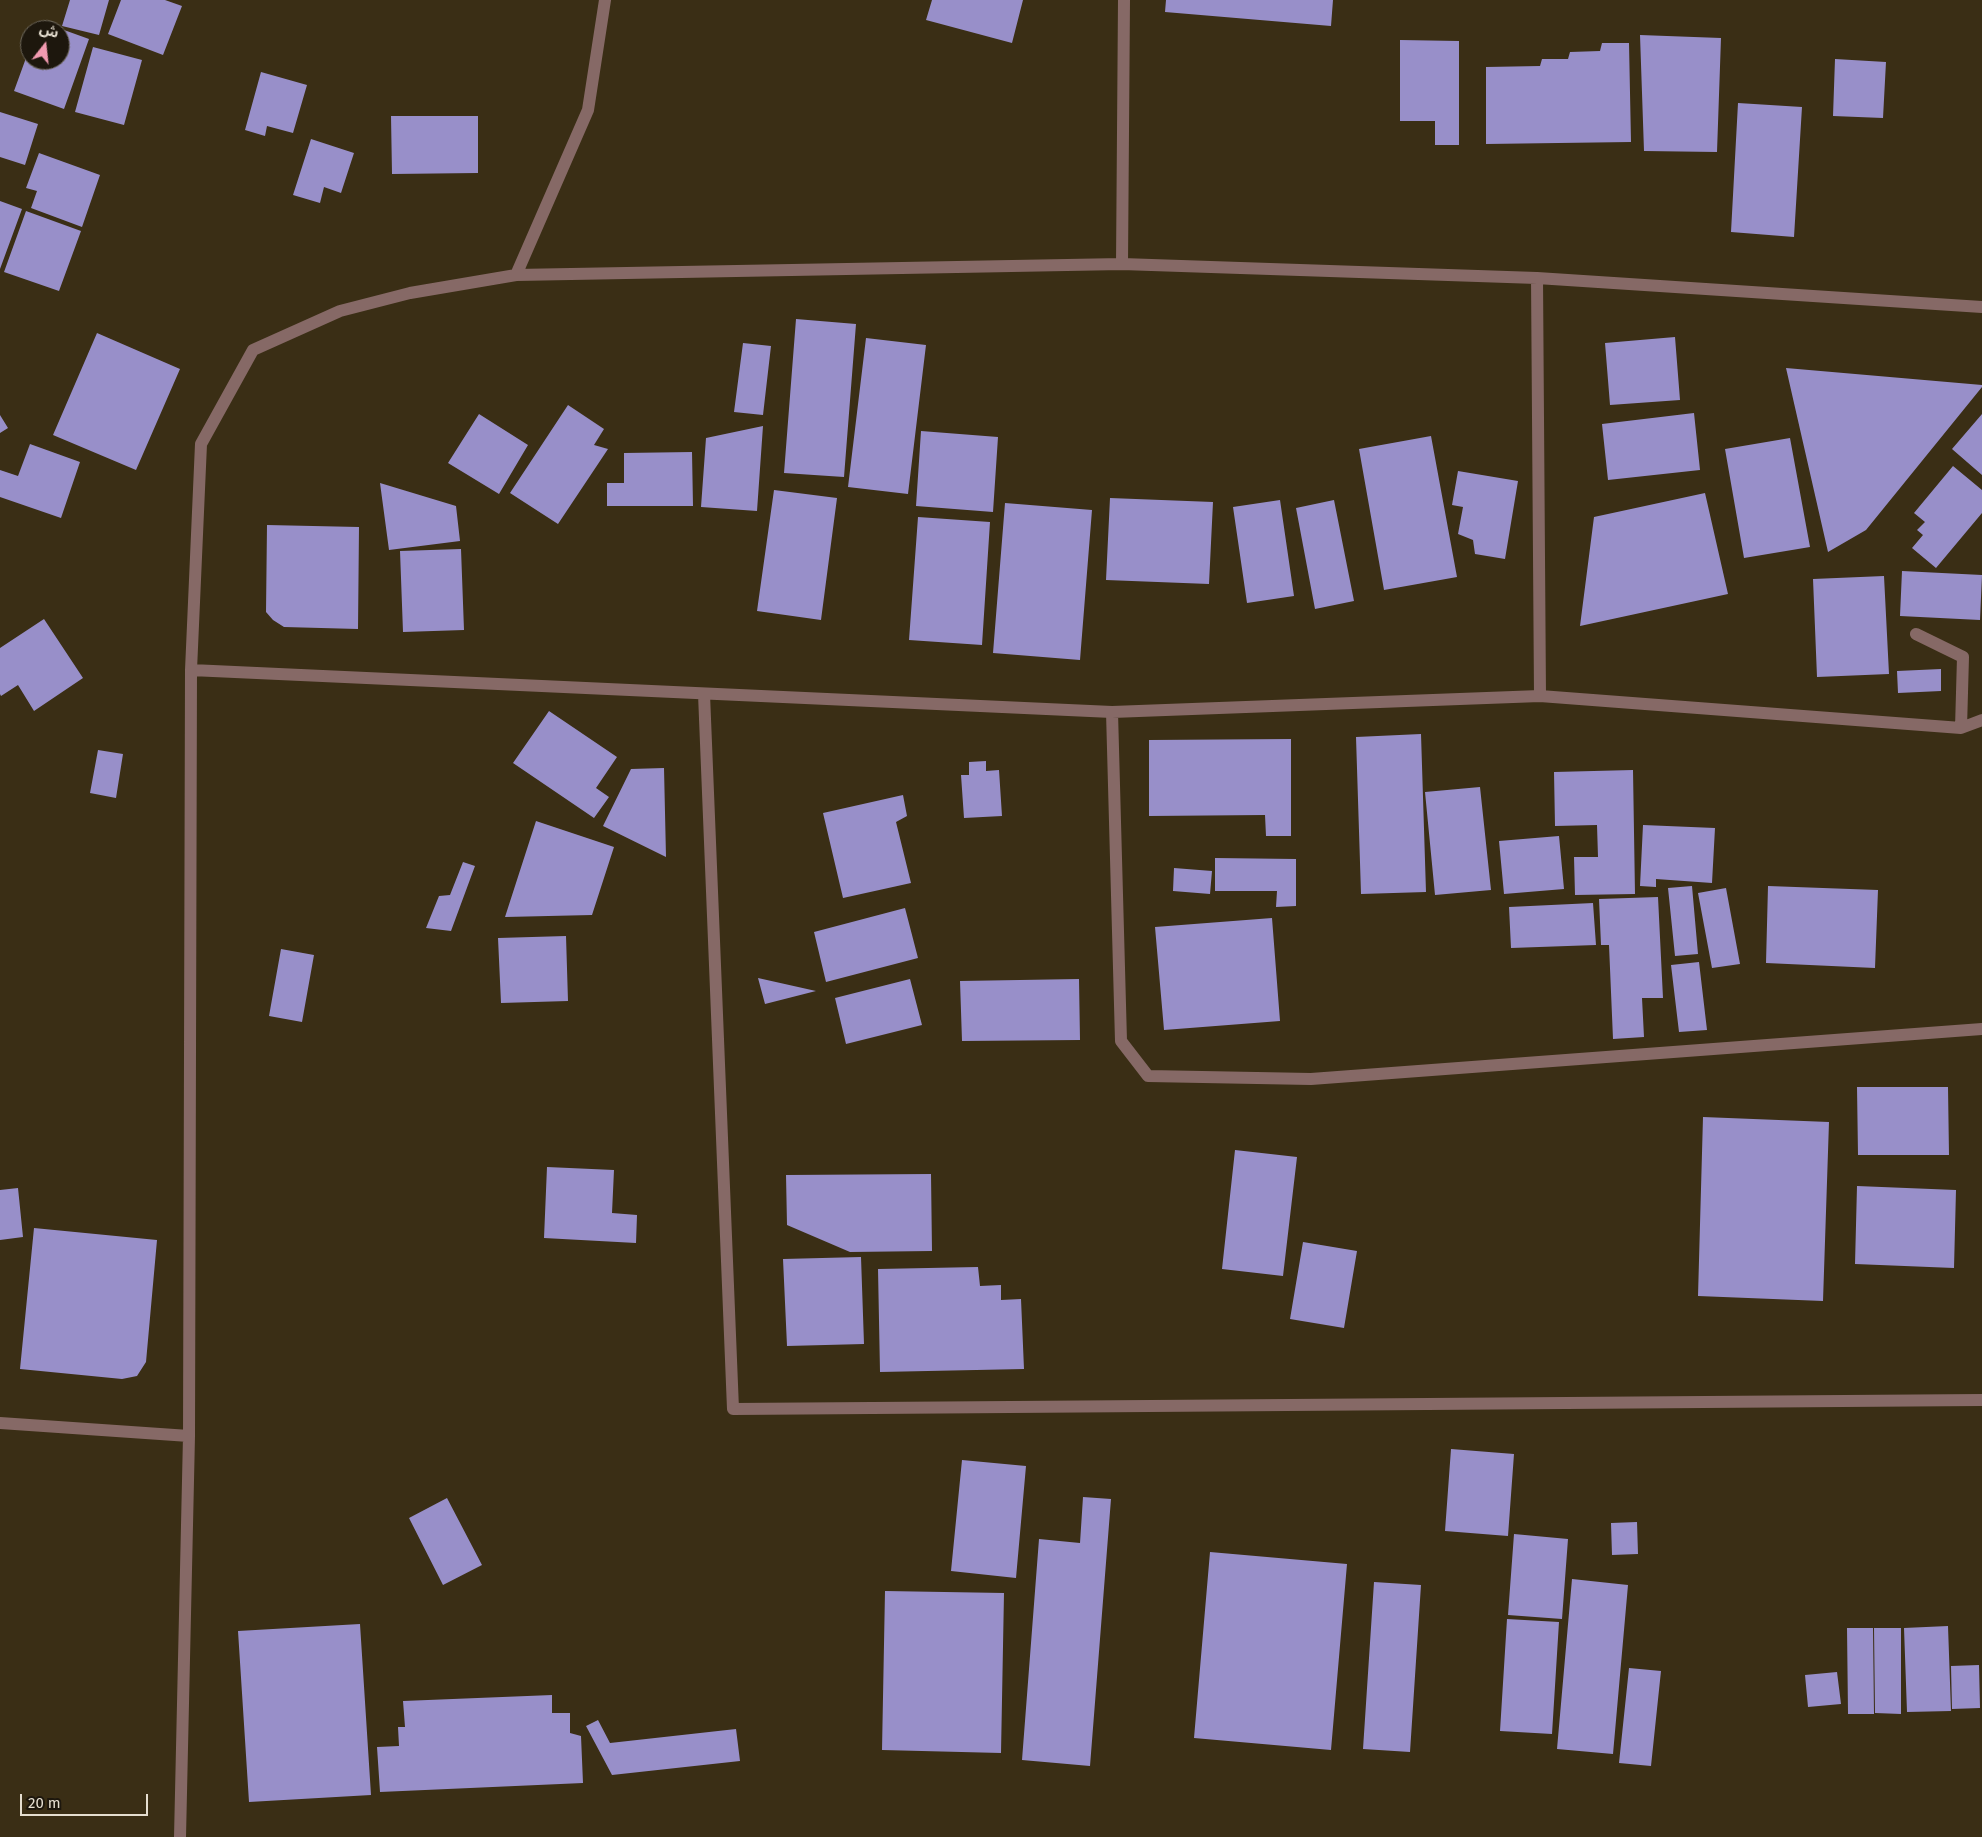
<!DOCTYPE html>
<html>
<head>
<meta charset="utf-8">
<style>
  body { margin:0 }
  #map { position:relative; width:1982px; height:1837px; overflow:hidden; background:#3a2e15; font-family:"Fira Sans","Noto Sans Arabic",sans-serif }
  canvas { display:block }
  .north { position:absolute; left:20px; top:20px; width:50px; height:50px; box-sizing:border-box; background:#1d170d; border:1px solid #6d675b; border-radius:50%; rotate:16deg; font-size:14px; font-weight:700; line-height:20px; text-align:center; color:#e5ded0 }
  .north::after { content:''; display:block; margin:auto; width:18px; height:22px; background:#f29ab0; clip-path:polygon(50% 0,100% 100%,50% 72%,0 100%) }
  .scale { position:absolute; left:20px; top:1794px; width:128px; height:22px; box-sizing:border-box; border:2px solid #e5ded0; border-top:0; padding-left:6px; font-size:15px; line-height:18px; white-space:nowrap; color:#e5ded0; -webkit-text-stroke:4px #1d170d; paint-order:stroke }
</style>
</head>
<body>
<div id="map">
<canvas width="1982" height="1837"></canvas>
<div class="north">ش</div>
<div class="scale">20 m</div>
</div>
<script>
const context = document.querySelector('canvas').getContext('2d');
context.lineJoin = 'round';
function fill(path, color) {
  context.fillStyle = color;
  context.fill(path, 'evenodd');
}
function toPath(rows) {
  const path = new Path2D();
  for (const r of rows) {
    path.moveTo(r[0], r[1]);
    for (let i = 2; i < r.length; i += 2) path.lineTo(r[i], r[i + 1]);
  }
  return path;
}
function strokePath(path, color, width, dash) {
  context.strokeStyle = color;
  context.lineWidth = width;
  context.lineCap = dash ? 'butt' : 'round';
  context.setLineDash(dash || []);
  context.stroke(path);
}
fill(toPath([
  [70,0,109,0,99,35,62,26],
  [121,0,165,0,182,6,163,55,108,34],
  [932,0,1023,0,1012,43,926,20],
  [1166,0,1333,0,1331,26,1165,12],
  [39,21,89,39,64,109,14,91,30,47,30,60,60,60,60,30,36,30],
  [1640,35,1721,38,1717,152,1644,151],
  [1400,40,1459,41,1459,145,1435,145,1435,121,1400,121],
  [1602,43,1629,43,1631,142,1486,144,1486,67,1540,66,1542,59,1568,59,1570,52,1600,51],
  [93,47,142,60,124,125,75,112],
  [1835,59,1886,62,1883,118,1833,116],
  [261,72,307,85,293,133,267,126,265,136,245,130],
  [1738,103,1802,107,1794,237,1731,232],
  [0,112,38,124,25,165,0,157],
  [391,116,478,116,478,173,392,174],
  [311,139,354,153,341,193,324,187,320,203,293,195],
  [39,153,100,175,82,227,31,208,37,191,26,188],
  [0,201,22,209,0,269],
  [26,211,81,231,59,291,4,272],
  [796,319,856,324,844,477,784,473],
  [97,333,180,369,136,470,53,435],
  [1675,337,1680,400,1610,405,1605,343],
  [866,338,926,345,908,494,848,487],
  [743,343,771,346,763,415,734,412],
  [1786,368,1982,385,1982,387,1866,530,1828,552],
  [568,405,604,429,594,445,608,449,558,524,510,493],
  [1694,413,1700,470,1608,480,1602,424],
  [479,414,528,445,499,494,448,463],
  [1982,414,1982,475,1952,449],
  [0,415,8,428,0,433],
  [763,426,757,511,701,507,706,438],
  [921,431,998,437,993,512,916,506],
  [1431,436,1457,577,1384,590,1359,449],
  [1790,438,1810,547,1744,558,1725,449],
  [30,444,80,462,61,518,0,497,0,470,18,476],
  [692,452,693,506,607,506,607,483,624,483,624,453],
  [1953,466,1982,490,1982,513,1936,568,1912,548,1923,535,1917,530,1925,522,1914,513],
  [1458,471,1518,481,1505,559,1475,554,1473,540,1458,534,1463,507,1452,505],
  [380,483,456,506,460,541,389,550],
  [774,490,837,498,821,620,757,611],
  [1705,493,1728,594,1580,626,1594,517],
  [1110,498,1213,502,1209,584,1106,580],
  [1280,500,1294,596,1247,603,1233,507],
  [1334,500,1354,601,1315,609,1296,508],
  [1005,503,1092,510,1080,660,993,653],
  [918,517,990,522,982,645,909,640],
  [267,525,359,527,358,629,284,627,273,620,266,612],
  [461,549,464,630,403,632,400,551],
  [1902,571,1982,575,1980,620,1900,616],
  [1884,576,1889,674,1817,677,1813,579],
  [44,619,83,678,34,711,18,685,1,696,0,694,0,648],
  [1941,669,1941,691,1898,693,1897,671],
  [549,711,617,757,596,788,609,797,594,818,513,763],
  [1421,734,1426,892,1361,894,1356,737],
  [1291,739,1291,836,1266,836,1265,815,1149,816,1149,740],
  [98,750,123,754,116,798,90,793],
  [986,761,986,771,999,770,1002,816,964,818,961,775,969,775,969,762],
  [664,768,666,857,603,826,631,769],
  [1633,770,1635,894,1575,895,1574,857,1598,857,1597,825,1555,826,1554,772],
  [1480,787,1491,890,1435,895,1425,792],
  [903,795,907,816,896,822,911,883,843,898,823,813],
  [536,821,614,847,592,915,505,917],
  [1643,825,1715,828,1712,883,1656,879,1656,887,1640,886],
  [1559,836,1564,889,1504,894,1499,841],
  [1215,858,1296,859,1296,906,1276,907,1277,891,1215,891],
  [463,862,475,866,451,931,426,928,439,896,450,895],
  [1174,868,1212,871,1210,894,1173,891],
  [1692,886,1698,954,1675,956,1668,888],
  [1768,886,1878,890,1875,968,1766,963],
  [1726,888,1740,964,1712,968,1698,893],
  [1658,897,1663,998,1642,998,1644,1037,1613,1039,1609,945,1601,945,1599,899],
  [1593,903,1596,945,1511,948,1509,907],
  [905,908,918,958,826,982,814,932],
  [1272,918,1280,1021,1164,1030,1155,927],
  [566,936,568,1001,501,1003,498,938],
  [281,949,314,955,302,1022,269,1016],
  [1699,962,1707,1030,1679,1032,1671,965],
  [758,978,816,991,765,1004],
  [910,979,922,1025,846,1044,835,998],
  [1079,979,1080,1040,962,1041,960,981],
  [1857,1087,1948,1087,1949,1155,1858,1155],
  [1703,1117,1829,1122,1823,1301,1698,1296],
  [1235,1150,1297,1157,1283,1276,1222,1269],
  [547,1167,614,1170,612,1213,637,1215,636,1243,544,1238],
  [931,1174,932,1251,850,1252,787,1225,786,1175],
  [1857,1186,1956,1190,1954,1268,1855,1264],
  [18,1188,23,1237,0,1240,0,1190],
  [34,1228,157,1240,146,1362,137,1376,122,1379,20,1369],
  [1303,1242,1357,1251,1344,1328,1290,1319],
  [861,1257,864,1344,787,1346,783,1259],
  [978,1267,980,1286,1001,1285,1001,1300,1021,1299,1024,1369,880,1372,878,1269],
  [1451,1449,1514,1454,1508,1536,1445,1531],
  [962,1460,1026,1466,1016,1578,951,1571],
  [1083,1497,1111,1499,1090,1766,1022,1760,1039,1539,1080,1543],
  [447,1498,482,1565,443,1585,409,1518],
  [1637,1522,1638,1554,1612,1555,1611,1523],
  [1514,1534,1568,1539,1562,1619,1508,1615],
  [1210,1552,1347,1564,1331,1750,1194,1738],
  [1572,1579,1628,1585,1613,1754,1557,1749],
  [1374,1582,1421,1585,1410,1752,1363,1749],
  [885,1591,1004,1593,1001,1753,882,1750],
  [1507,1619,1559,1622,1552,1734,1500,1731],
  [360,1624,371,1795,249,1802,238,1631],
  [1948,1626,1951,1711,1907,1712,1904,1628],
  [1847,1628,1873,1628,1874,1714,1848,1714],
  [1874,1628,1901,1628,1901,1714,1875,1713],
  [1979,1665,1980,1708,1952,1709,1951,1666],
  [1629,1668,1661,1671,1651,1766,1619,1763],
  [1837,1672,1841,1704,1808,1707,1805,1675],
  [552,1695,552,1713,570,1713,570,1733,581,1736,583,1783,380,1792,377,1747,399,1746,398,1727,405,1727,403,1701],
  [598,1720,610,1743,736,1729,740,1761,612,1775,586,1726]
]), '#988fc9');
strokePath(toPath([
  [1122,264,1124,0],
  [516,275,588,110,605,0],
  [1537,278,1540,696],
  [1916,634,1963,657,1961,728],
  [191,670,1112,712,1540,696,1961,728,1982,720],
  [704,694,733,1409,1982,1400],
  [1112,712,1121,1041,1148,1076,1311,1079,1982,1029],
  [0,1423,189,1436],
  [180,1837,189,1436,191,670,201,444,253,350,340,311,410,293,516,275,1122,264,1537,278,1982,307]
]), '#866966', 12);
</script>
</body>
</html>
